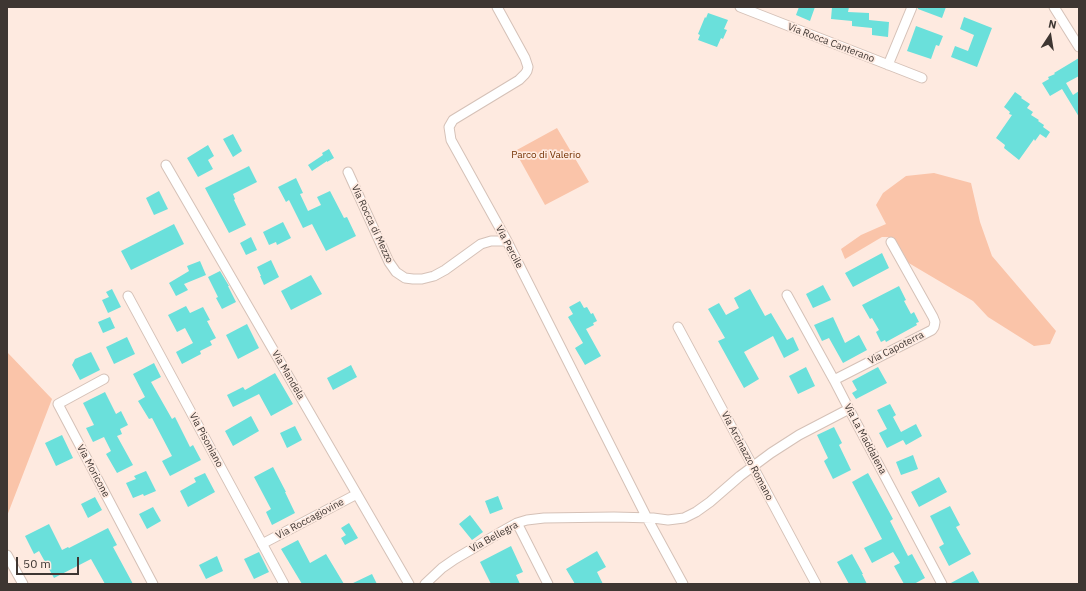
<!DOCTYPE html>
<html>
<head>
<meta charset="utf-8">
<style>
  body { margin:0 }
  #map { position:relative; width:1086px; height:591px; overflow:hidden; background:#feeae0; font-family:"IBM Plex Sans",sans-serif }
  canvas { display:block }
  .frame { position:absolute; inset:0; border:8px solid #3e3632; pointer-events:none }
  .north { position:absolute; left:1030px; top:16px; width:40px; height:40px; -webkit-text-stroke:3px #feeae0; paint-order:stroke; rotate:12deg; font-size:11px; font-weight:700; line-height:16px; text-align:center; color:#3e3632 }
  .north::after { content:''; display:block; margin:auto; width:14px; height:18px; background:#3e3632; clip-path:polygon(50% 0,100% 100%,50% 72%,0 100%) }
  .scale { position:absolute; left:16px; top:557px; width:63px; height:18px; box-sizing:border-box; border:2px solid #3e3632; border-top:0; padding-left:5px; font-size:12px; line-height:14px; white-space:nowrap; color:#3e3632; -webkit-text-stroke:3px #feeae0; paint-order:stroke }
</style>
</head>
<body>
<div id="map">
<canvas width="1086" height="591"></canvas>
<div class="frame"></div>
<div class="north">N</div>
<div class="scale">50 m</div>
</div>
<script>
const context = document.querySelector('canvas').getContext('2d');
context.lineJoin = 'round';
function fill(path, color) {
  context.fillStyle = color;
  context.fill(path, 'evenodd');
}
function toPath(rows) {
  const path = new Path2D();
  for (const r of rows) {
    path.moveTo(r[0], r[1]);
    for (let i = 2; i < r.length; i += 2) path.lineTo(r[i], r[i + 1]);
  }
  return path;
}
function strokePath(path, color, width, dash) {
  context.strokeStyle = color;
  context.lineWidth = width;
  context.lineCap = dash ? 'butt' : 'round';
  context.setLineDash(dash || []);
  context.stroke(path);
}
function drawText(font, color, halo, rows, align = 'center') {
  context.font = font + ' "IBM Plex Sans",sans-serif';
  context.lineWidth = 3.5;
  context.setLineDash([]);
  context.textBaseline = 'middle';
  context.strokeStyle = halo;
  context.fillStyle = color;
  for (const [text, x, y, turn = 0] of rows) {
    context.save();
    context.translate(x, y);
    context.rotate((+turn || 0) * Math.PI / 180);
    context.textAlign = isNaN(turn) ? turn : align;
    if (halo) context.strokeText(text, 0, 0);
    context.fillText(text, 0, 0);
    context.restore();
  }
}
fill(toPath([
  [557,128,589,182,545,205,515,151],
  [934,173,971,183,980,222,992,256,1056,331,1050,344,1034,346,988,317,973,301,907,262,893,237,882,237,845,259,841,249,861,235,886,224,876,205,883,193,906,176],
  [7,352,52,399,7,516]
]), '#fac4a9');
fill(toPath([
  [799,7,815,7,810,21,796,15],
  [832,7,849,7,848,12,869,13,869,20,889,22,888,37,872,35,872,28,852,26,852,21,831,19],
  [918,7,946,7,942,18,918,9],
  [708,13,728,20,724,29,727,30,723,39,721,38,717,47,698,40,700,35,698,34,705,17,706,18],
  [964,17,992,28,977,67,951,57,955,46,968,51,974,35,960,29],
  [916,26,943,36,939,46,936,45,931,59,907,51],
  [1079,58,1079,76,1066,83,1073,95,1079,91,1079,117,1062,89,1050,96,1042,83,1049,79,1048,77,1055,74,1054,73],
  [1015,92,1022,97,1021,98,1030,104,1027,108,1033,112,1031,115,1039,120,1038,121,1044,125,1043,127,1050,132,1046,138,1040,134,1035,141,1034,139,1019,160,1004,148,1005,145,996,138,1012,115,1009,114,1010,112,1004,107],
  [233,134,242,151,233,157,223,139],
  [208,145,214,156,208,160,213,169,198,177,187,158],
  [329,149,334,158,327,162,327,161,312,171,308,165,323,155,322,153],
  [249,166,257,182,233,194,235,199,234,200,246,225,229,233,205,188],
  [296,178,303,193,300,194,308,211,321,205,317,197,330,191,344,218,347,217,356,236,326,251,312,224,303,228,289,200,286,202,278,187],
  [159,191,168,209,154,215,146,198],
  [283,222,291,238,277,245,276,242,269,245,263,232],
  [174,224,184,244,131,270,121,251],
  [251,237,257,250,246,255,240,243],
  [882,253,889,268,853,287,845,273],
  [271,260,279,277,264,285,260,276,261,276,257,267],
  [200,261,206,275,184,284,188,290,176,296,169,283,189,271,187,266],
  [220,271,229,286,228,286,236,302,222,309,216,298,218,297,208,277],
  [311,275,322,294,291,310,281,291],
  [823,285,831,300,813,308,806,294],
  [899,286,906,300,904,301,911,314,914,312,919,322,916,323,917,325,886,342,885,340,881,342,876,332,879,330,872,318,870,319,862,305],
  [112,289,121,307,108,313,102,300,109,297,106,292],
  [750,289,765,316,771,313,787,340,793,337,799,350,784,358,773,336,744,352,759,379,744,388,718,341,725,338,708,309,719,303,726,315,739,308,734,298],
  [580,301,584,308,587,307,591,314,593,313,597,321,593,323,594,325,586,329,601,356,585,365,575,348,583,343,568,317,573,314,569,307],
  [186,306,190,313,203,307,210,320,207,321,216,338,210,341,212,345,200,351,201,354,182,364,176,352,193,343,185,328,177,332,168,315],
  [110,317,115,328,103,333,98,322],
  [833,317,845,343,859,335,867,350,843,363,829,338,822,341,814,325],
  [247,324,259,348,238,359,226,335],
  [127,337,135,354,114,364,106,347],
  [91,352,100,370,80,380,72,365,75,359],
  [154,363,161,377,151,382,172,419,175,417,190,447,193,445,201,460,170,476,162,461,172,456,152,418,149,419,138,401,145,397,133,374],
  [351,365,357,377,333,390,327,378],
  [806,367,815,386,798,394,789,376],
  [878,367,887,383,856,399,852,393,857,390,852,381],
  [275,373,293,404,271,416,259,394,233,407,227,395,243,387,245,390],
  [105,392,116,414,121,411,128,425,120,429,122,434,117,436,133,465,117,473,106,454,111,451,104,437,93,442,86,428,94,425,83,403],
  [890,404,896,415,893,417,901,432,916,424,922,436,906,445,903,440,887,448,879,433,887,429,877,410],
  [251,416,259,431,233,446,225,431],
  [295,426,302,440,287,448,280,433],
  [834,427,842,443,839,445,851,470,833,479,824,461,828,458,817,435],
  [62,435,73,458,56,466,45,443],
  [913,455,918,469,901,475,896,462],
  [273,467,286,492,285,492,295,513,272,525,266,512,271,509,254,477],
  [146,471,156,491,144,496,143,494,133,498,126,483,136,479,134,476],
  [205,473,215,492,188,507,180,491,196,482,194,478],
  [868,473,893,519,890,521,908,556,912,554,925,578,914,584,904,584,894,566,900,563,893,552,872,563,864,548,882,539,852,482],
  [939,477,947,492,919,507,911,492],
  [498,496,503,509,490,514,485,501],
  [95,497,102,510,88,518,81,504],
  [950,506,960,525,956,527,971,554,949,566,939,547,944,544,930,516],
  [153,507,161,521,147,529,139,514],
  [470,515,483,532,472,540,459,524],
  [349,523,358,538,345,545,341,538,346,535,341,528],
  [49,524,62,550,68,547,69,548,108,528,117,545,113,547,133,584,105,584,91,559,54,578,39,551,34,554,25,536],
  [298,540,310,563,326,554,344,584,302,584,281,549],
  [511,546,523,572,516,575,520,584,491,584,480,562],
  [597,551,606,567,597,572,603,584,575,584,566,569],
  [259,552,269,572,254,579,244,559],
  [852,554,863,574,862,574,867,584,849,584,837,562],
  [217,556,223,571,206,579,199,565],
  [973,571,980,584,949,584],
  [372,574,377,584,351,584]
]), '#6ae0db');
const street = toPath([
  [497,7,525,58,528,67,527,71,525,74,519,80,453,120,449,127,451,140,507,241,647,518,683,584],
  [740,7,922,78],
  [1054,7,1079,47],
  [888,65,912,7],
  [166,165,409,584],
  [348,172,389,262,396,272,405,278,413,279,422,279,434,276,445,270,481,244,491,241,507,241],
  [787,295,834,380,849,409,942,584],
  [128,296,284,584],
  [678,327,816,584],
  [104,379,58,404,153,584],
  [834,380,932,330,934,327,935,322,933,317,891,242],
  [517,523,548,584],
  [262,544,357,494],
  [7,555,23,584],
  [425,584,442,568,455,559,501,532,517,523,527,520,544,518,614,517,653,518,668,520,684,518,696,512,710,502,740,476,771,453,799,435,849,409]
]);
strokePath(street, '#d5c1b7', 11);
strokePath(street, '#fff', 9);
drawText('10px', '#3e3632', '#feeae0', [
  ["Via Rocca Canterano",831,43,21],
  ["Via Rocca di Mezzo",372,224,65],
  ["Via Percile",509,247,62],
  ["Via Capoterra",896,348,-27],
  ["Via Mandela",288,375,60],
  ["Via La Maddalena",865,439,62],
  ["Via Pisoniano",206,440,62],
  ["Via Arcinazzo Romano",747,456,62],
  ["Via Moricone",93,471,62],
  ["Via Roccagiovine",310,519,-28],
  ["Via Bellegra",494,537,-29]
]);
drawText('10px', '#733000', '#feeae0', [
  ["Parco di Valerio",546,155]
]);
</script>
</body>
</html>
